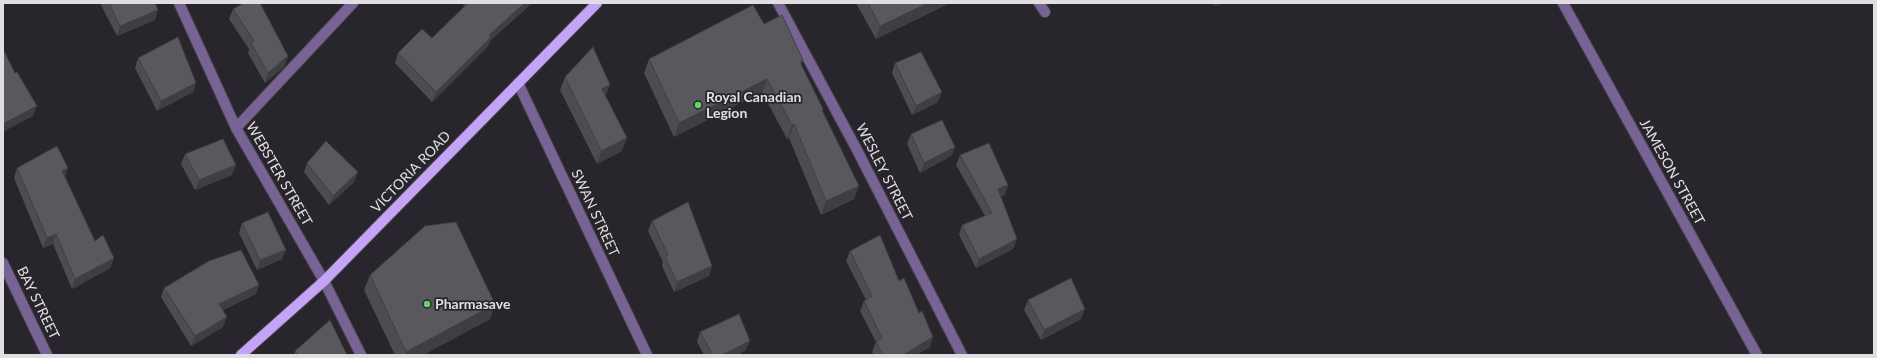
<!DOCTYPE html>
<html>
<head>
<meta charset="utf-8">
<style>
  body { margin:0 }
  #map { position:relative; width:1877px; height:358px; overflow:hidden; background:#28262c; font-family:Lato,sans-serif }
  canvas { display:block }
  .frame { position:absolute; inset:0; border:4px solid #e0dee2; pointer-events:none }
</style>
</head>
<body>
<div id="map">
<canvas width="1877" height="358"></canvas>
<div class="frame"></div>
</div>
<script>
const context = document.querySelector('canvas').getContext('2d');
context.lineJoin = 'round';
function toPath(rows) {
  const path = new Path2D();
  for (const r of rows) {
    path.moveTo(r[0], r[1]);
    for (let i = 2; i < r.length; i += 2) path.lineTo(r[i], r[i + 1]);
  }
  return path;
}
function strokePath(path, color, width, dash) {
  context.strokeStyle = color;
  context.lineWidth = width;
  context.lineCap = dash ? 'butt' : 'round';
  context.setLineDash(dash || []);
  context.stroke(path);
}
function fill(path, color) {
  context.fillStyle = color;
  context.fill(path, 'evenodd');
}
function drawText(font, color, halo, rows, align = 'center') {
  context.font = font + ' Lato,sans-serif';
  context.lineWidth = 3.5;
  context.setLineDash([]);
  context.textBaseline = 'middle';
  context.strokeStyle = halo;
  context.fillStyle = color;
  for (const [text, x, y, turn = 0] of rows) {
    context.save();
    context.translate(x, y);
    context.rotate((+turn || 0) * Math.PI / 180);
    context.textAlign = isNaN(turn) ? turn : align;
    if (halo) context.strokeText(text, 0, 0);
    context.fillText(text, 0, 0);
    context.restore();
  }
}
const minor = toPath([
  [179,3,236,128,324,281,361,355],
  [778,3,857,150,962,355],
  [1039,3,1045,12],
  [1563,3,1757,355],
  [518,83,647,355],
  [236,128,353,3],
  [3,263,47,355]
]);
const major = toPath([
  [241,355,324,281,597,3]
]);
strokePath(minor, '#454349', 12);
strokePath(major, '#454349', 12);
strokePath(minor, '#776495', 10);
strokePath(major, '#c4a4f6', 10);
fill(toPath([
  [100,3,155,3,155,20,117,36],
  [463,3,532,3,490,41,488,46,432,102,395,63,398,53,432,38,465,6,463,5],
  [856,3,950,3,876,39],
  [233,9,285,66,265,83,248,53,249,49,229,19],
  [764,24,803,60,801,65,823,109,822,112,859,186,854,199,821,215,789,138,787,139,762,92,674,137,644,73,649,59],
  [138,58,196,83,193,92,157,111,135,68],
  [895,63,938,102,912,115,892,73],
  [565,77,606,96,622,151,597,164,560,90],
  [911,134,955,147,951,156,920,173,907,144],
  [185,154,232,175,195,190,181,164],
  [960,155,1008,185,1005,195,1000,196,1017,239,1013,249,976,268,959,235,962,225,985,216,956,165],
  [307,163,358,172,354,182,329,205,304,172],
  [17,168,65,176,95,241,114,258,110,268,72,289,53,244,43,248,14,178],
  [652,221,712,266,709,276,674,292,662,266,663,262,648,231],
  [242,223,282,259,257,270,239,233],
  [850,251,899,281,930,347,916,355,874,355,872,352,876,342,860,311,864,301,866,300,846,261],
  [370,275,495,304,490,319,423,355,395,355,364,290],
  [164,288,256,294,223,310,223,327,191,346,161,297],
  [1028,300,1081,319,1041,340,1024,310],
  [700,332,746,350,737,355,704,355,697,342],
  [295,351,347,355,294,355]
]), '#4d4c52');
fill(toPath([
  [525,3,532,3,490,41,488,46,432,102,436,92,489,35],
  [928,3,950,3,876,39,880,26],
  [1215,3,1225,3,1214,6],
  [158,10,155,20,117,36,120,26],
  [288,56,285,66,265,83,268,73],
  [767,79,762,92,674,137,679,123],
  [196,83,193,92,157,111,161,101],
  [610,85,605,97,602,89],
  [942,92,938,102,912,115,916,106],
  [37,106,33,116,3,132,3,124],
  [794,124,789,138,787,139,792,125],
  [627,138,622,151,597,164,601,151],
  [955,147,951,156,920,173,924,163],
  [236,165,232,175,195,190,199,180],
  [68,168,65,177,62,171],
  [358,172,354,182,329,205,333,196],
  [1008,185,1005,195,994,199,998,189],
  [859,186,854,199,821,215,826,201],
  [56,234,53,244,43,248,47,238],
  [1017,239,1013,249,976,268,979,259],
  [286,250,282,259,257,270,260,260],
  [114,258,110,268,72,289,75,279],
  [712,266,709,276,674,292,677,282],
  [259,285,256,294,215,314,219,304],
  [495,304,490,319,423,355,405,355,406,352],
  [1085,309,1081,319,1041,340,1044,330],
  [227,317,223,327,191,346,195,336],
  [933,337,930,347,916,355,903,355],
  [750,341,746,350,737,355,722,355]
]), '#3f3e42');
const building = toPath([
  [109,3,155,3,158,10,120,26,109,3],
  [244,3,260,3,288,56,268,73,251,43,254,41,233,9,244,3],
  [468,3,525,3,489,35,491,37,436,92,398,53,422,29,432,38,468,3],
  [868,3,928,3,880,26,868,3],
  [753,5,764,24,782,15,803,60,800,62,823,109,822,110,859,186,826,201,794,124,792,125,767,79,679,123,649,59,753,5],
  [178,37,196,83,161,101,138,58,178,37],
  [593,47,610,85,602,89,627,138,601,151,565,77,593,47],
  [3,49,15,73,17,72,37,106,3,124,3,49],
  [921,52,942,92,916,106,895,63,921,52],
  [942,120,955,147,924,163,911,134,942,120],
  [223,139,236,165,199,180,185,154,223,139],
  [326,141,358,172,333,196,307,163,326,141],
  [989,143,1008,185,998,189,1017,239,979,259,962,225,992,213,960,155,989,143],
  [57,146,68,168,62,171,95,241,103,235,114,258,75,279,56,234,47,238,17,168,57,146],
  [688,202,712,266,677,282,665,257,668,255,652,221,688,202],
  [268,212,286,250,260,260,242,223,268,212],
  [456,222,495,304,406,352,370,275,425,226,456,222],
  [880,235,899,281,904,278,919,313,922,311,933,337,903,355,883,355,876,342,882,338,864,301,872,296,850,251,880,235],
  [241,250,259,285,219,304,227,317,195,336,164,288,209,261,241,250],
  [1071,278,1085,309,1044,330,1028,300,1071,278],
  [739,314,750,341,722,355,713,355,700,332,739,314],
  [330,320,347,355,298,355,295,351,330,320]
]);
fill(building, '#5a585f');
strokePath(building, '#3f3e42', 1);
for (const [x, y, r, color] of [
  [698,105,4,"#64d468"],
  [427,304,4,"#64d468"]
]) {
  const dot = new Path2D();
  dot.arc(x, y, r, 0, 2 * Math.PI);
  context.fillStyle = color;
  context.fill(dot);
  strokePath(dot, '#28262c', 1.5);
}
drawText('bold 14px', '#e0dee2', '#28262c', [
  ["Royal Canadian",706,97],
  ["Legion",706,113],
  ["Pharmasave",435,304]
], 'left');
drawText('14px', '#e0dee2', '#28262c', [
  ["VICTORIA ROAD",411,172,-46],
  ["WESLEY STREET",884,172,63],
  ["JAMESON STREET",1672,172,61],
  ["WEBSTER STREET",279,174,60],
  ["SWAN STREET",595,213,65],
  ["BAY STREET",38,303,64]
]);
</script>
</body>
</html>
